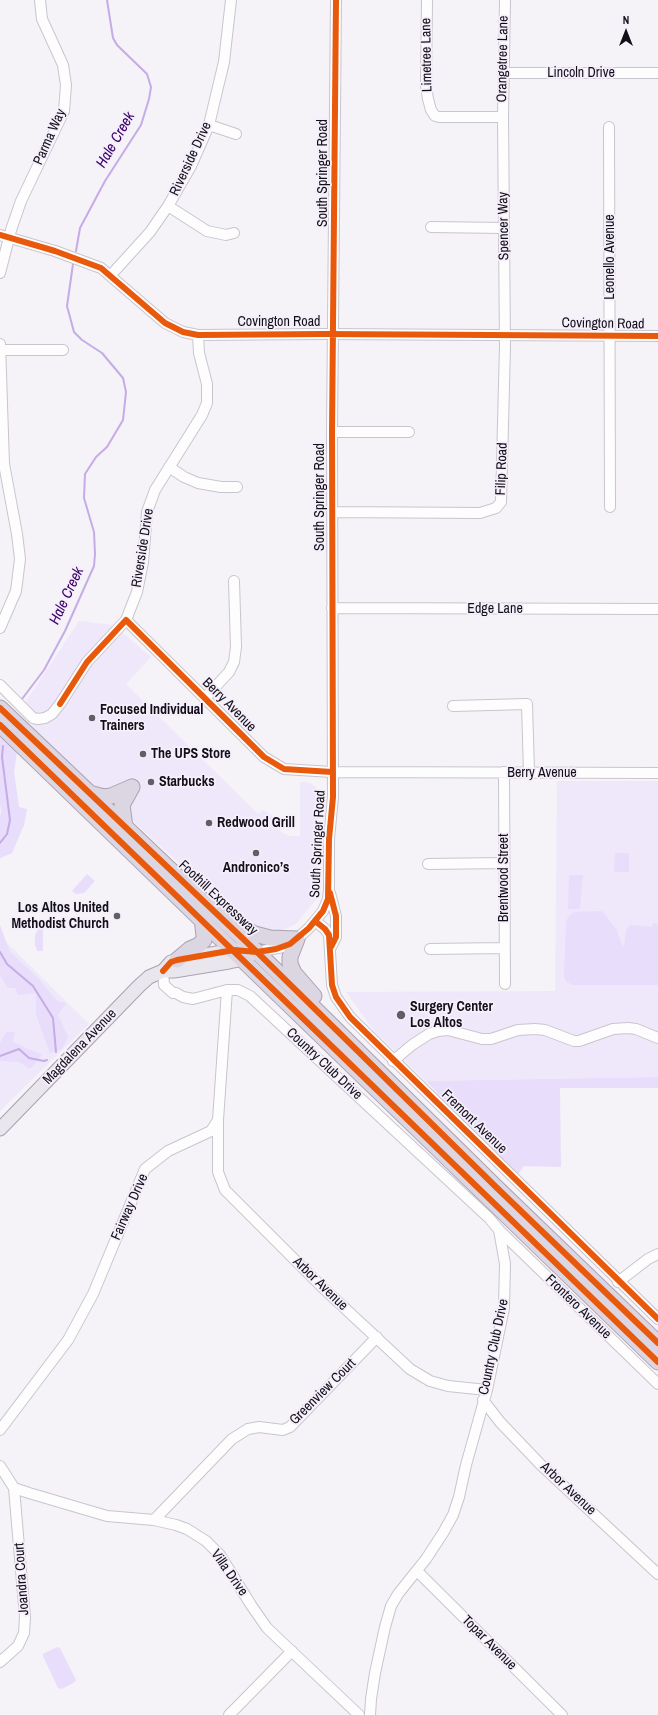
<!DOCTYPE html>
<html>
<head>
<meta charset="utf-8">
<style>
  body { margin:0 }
  #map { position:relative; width:658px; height:1715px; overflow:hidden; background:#f5f2f8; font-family:"Archivo Narrow",sans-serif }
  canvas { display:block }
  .north { position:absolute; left:606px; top:12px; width:40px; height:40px; -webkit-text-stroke:3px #f4effb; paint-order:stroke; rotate:0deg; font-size:11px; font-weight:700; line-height:16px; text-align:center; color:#130f18 }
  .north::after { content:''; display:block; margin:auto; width:14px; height:18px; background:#130f18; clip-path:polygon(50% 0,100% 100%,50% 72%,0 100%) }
</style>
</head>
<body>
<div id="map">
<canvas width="658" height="1715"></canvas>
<div class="north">N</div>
</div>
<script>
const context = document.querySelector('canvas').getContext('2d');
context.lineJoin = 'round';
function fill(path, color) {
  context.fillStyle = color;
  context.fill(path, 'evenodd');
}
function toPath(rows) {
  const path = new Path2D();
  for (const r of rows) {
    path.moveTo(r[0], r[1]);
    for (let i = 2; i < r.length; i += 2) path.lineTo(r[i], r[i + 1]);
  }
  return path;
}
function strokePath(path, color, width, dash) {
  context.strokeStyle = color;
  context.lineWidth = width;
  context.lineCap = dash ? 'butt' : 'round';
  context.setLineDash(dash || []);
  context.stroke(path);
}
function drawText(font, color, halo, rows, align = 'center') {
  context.font = font + ' "Archivo Narrow",sans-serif';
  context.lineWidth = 3.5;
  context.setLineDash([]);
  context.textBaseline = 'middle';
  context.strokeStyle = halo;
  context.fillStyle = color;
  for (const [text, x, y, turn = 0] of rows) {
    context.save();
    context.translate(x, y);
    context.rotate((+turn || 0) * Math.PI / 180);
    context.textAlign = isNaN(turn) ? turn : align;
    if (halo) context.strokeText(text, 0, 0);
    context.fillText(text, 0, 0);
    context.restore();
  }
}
fill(toPath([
  [79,621,114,625,151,657,126,684,258,814,263,810,275,818,281,832,289,836,300,836,300,782,307,782,316,787,319,837,318,897,296,924,283,930,265,934,248,925,34,732,26,701],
  [557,781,658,781,658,1077,426,1081,375,1032,346,992,555,991],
  [0,936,89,1024,0,1111]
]), '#efe8fa');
fill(toPath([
  [0,736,17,752,14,772,19,807,27,809,24,825,12,853,0,858,0,817,1,812,0,803],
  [615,853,629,853,629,872,614,872],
  [87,874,95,881,84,893,76,894,72,891],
  [569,875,583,875,580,909,568,909],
  [602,911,617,930,620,940,624,947,626,930,630,925,652,927,653,923,658,924,658,985,572,985,566,981,564,976,566,923,568,917,574,912],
  [0,925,10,952,38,978,57,1001,66,1003,58,1015,68,1037,62,1049,50,1053,40,1026,36,1014,36,993,18,995,15,988,8,988,3,980,0,974],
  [39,928,43,928,43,951,37,951,35,944,35,935],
  [6,1032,15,1032,13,1042,42,1055,30,1069,19,1062,0,1061,0,1043],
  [658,1077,658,1088,560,1088,561,1167,524,1166,517,1176,426,1081],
  [57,1647,60,1648,76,1680,75,1682,62,1689,58,1688,43,1656,43,1654]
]), '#e8ddfa');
strokePath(toPath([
  [76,251,80,228,105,181,141,125,149,99,151,87,147,74,117,45,113,38,107,0],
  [22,699,44,670,65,631,94,566,95,554,94,532,84,498,85,474,96,457,107,447,123,420,126,392,123,378,102,353,82,340,74,332,67,306,73,264],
  [0,843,7,834,10,820,2,757,3,746],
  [0,952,7,964,33,986,53,1018,56,1052],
  [0,1056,19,1049,29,1058,44,1061,47,1060]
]), '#c5ace6', 2);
const minor = toPath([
  [427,0,426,86,428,99,431,110,435,116,439,117,503,117],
  [504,73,658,73],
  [209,125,236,134],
  [609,127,610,507],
  [168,206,207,231,226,235,234,233],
  [431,227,504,228],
  [0,235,55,251,101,268,165,323,183,332,198,335,323,334,658,336],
  [0,273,11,230,21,201,64,111,66,85,63,65,42,19,40,0],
  [111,275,150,232,168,206,191,166,209,125,217,91,224,62,231,0],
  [0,344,4,464,17,534,20,559,16,591,0,628],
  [1,350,63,350],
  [332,432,409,432],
  [169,467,184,477,198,483,221,487,237,487],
  [332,512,480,513,496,508,501,502,505,346,503,117,505,0],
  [332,608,658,609],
  [126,620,264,757,284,769,332,772,658,773],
  [0,685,33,718,38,719,45,718,52,714,60,704,87,662,126,620,137,592,143,562,147,512,155,490,202,415,207,403,207,384,199,353,198,335],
  [205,698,229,672,234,662,236,647,234,581],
  [453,706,527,704,529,772],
  [504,772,505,984],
  [428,864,504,863],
  [330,893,336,916,336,937,331,947],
  [315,921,325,929,329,935,332,985,336,997,350,1017,658,1319],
  [430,949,504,948],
  [257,952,283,947,297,939,309,928,323,911,328,899,329,889,329,839,333,797,332,432,336,0],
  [163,971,164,985,173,993,176,993,183,997,193,999,227,990,238,990,250,996,489,1218,499,1230,505,1264,504,1308,487,1390,466,1465,459,1497,453,1515,443,1533,426,1559,398,1594,391,1606,385,1627,375,1673,371,1699,370,1715],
  [393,1061,412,1045,429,1034,438,1031,448,1030,482,1039,491,1039,518,1030,535,1029,545,1030,574,1041,579,1041,613,1029,628,1028,636,1029,658,1038],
  [218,1120,218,1172,225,1190,321,1286,410,1369,430,1381,448,1386,487,1390],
  [499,1230,658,1384],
  [618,1282,648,1259,658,1254],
  [483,1400,500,1422,541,1465,658,1574],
  [0,1430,68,1340,93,1294,145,1169,168,1151,211,1131,218,1120,227,990],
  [0,1466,14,1488,29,1493,107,1516,154,1520,176,1525,187,1529,206,1541,220,1555,251,1605,267,1628,359,1715],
  [154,1520,232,1439,248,1429,259,1427,283,1430,290,1427,377,1337],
  [417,1571,562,1715],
  [0,1662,18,1646,24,1633,25,1617,14,1488],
  [229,1715,292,1651]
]);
const major = toPath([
  [163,971,174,971,229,962,244,959,249,956],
  [0,1129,139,986,149,977,163,971,171,962,177,960,234,950,240,950]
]);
const highway = toPath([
  [0,708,257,952,496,1187,658,1343],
  [0,725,658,1362],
  [89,793,104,797,111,796,132,787],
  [125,827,122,805,132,787],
  [233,923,255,934,270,938,297,939,290,957,290,964,294,973,314,996],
  [177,960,190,949,199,945,204,940,204,936,202,918]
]);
strokePath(minor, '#c9c5cd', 12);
strokePath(major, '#a9a2b2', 15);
strokePath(highway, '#a9a2b2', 17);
strokePath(minor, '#fefdfe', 10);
strokePath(major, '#e9e6ee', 13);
strokePath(highway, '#dcd6e2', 15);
strokePath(toPath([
  [0,235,55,251,101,268,165,323,183,332,198,335,323,334,658,336],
  [60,704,87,662,126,620,264,757,284,769,332,772],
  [0,708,257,952,496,1187,658,1343],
  [0,725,658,1362],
  [330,893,336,916,336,937,331,947],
  [315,921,325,929,329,935,332,985,336,997,350,1017,658,1319],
  [163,971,171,962,177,960,234,950,257,952,276,949,290,944,309,928,323,911,328,899,329,839,333,797,332,432,336,0]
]), '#e8590c', 6);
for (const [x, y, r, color] of [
  [92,718,4,"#625e66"],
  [143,754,4,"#625e66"],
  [151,782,4,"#625e66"],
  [209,823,4,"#625e66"],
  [256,853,4,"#625e66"],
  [117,916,4,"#625e66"],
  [401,1015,5,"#625e66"]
]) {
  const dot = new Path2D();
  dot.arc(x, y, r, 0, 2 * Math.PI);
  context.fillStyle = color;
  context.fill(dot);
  strokePath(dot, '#f4effb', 1.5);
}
drawText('14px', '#130f18', '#f4effb', [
  ["Limetree Lane",427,55,-91],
  ["Orangetree Lane",503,59,-89],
  ["Lincoln Drive",581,73],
  ["Parma Way",50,137,-66],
  ["Riverside Drive",191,159,-65],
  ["South Springer Road",323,173,-90],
  ["Spencer Way",504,226,-91],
  ["Leonello Avenue",610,257,-90],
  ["Covington Road",279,322],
  ["Covington Road",603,324,1],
  ["Filip Road",502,469,-88],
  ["South Springer Road",320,497,-90],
  ["Riverside Drive",143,548,-81],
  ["Edge Lane",495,609],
  ["Berry Avenue",229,705,45],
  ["Berry Avenue",542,773],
  ["South Springer Road",318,844,-87],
  ["Brentwood Street",504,878,-90],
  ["Foothill Expressway",218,898,43],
  ["Magdalena Avenue",80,1047,-46],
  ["Country Club Drive",324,1064,43],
  ["Fremont Avenue",474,1122,44],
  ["Fairway Drive",130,1207,-66],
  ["Arbor Avenue",320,1284,44],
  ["Frontero Avenue",578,1307,44],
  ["Country Club Drive",494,1347,-78],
  ["Greenview Court",323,1392,-45],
  ["Arbor Avenue",568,1489,43],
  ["Villa Drive",229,1573,55],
  ["Joandra Court",22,1579,-94],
  ["Topar Avenue",489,1643,45]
]);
drawText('bold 14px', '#130f18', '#f4effb', [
  ["Focused Individual",100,710],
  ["Trainers",100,726],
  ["The UPS Store",151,754],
  ["Starbucks",159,782],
  ["Redwood Grill",217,823],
  ["Andronico’s",256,868,"center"],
  ["Los Altos United",109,908,"right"],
  ["Methodist Church",109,924,"right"],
  ["Surgery Center",410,1007],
  ["Los Altos",410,1023]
], 'left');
drawText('italic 15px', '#3b0166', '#f4effb', [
  ["Hale Creek",116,140,-60],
  ["Hale Creek",67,596,-65]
]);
</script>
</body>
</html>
